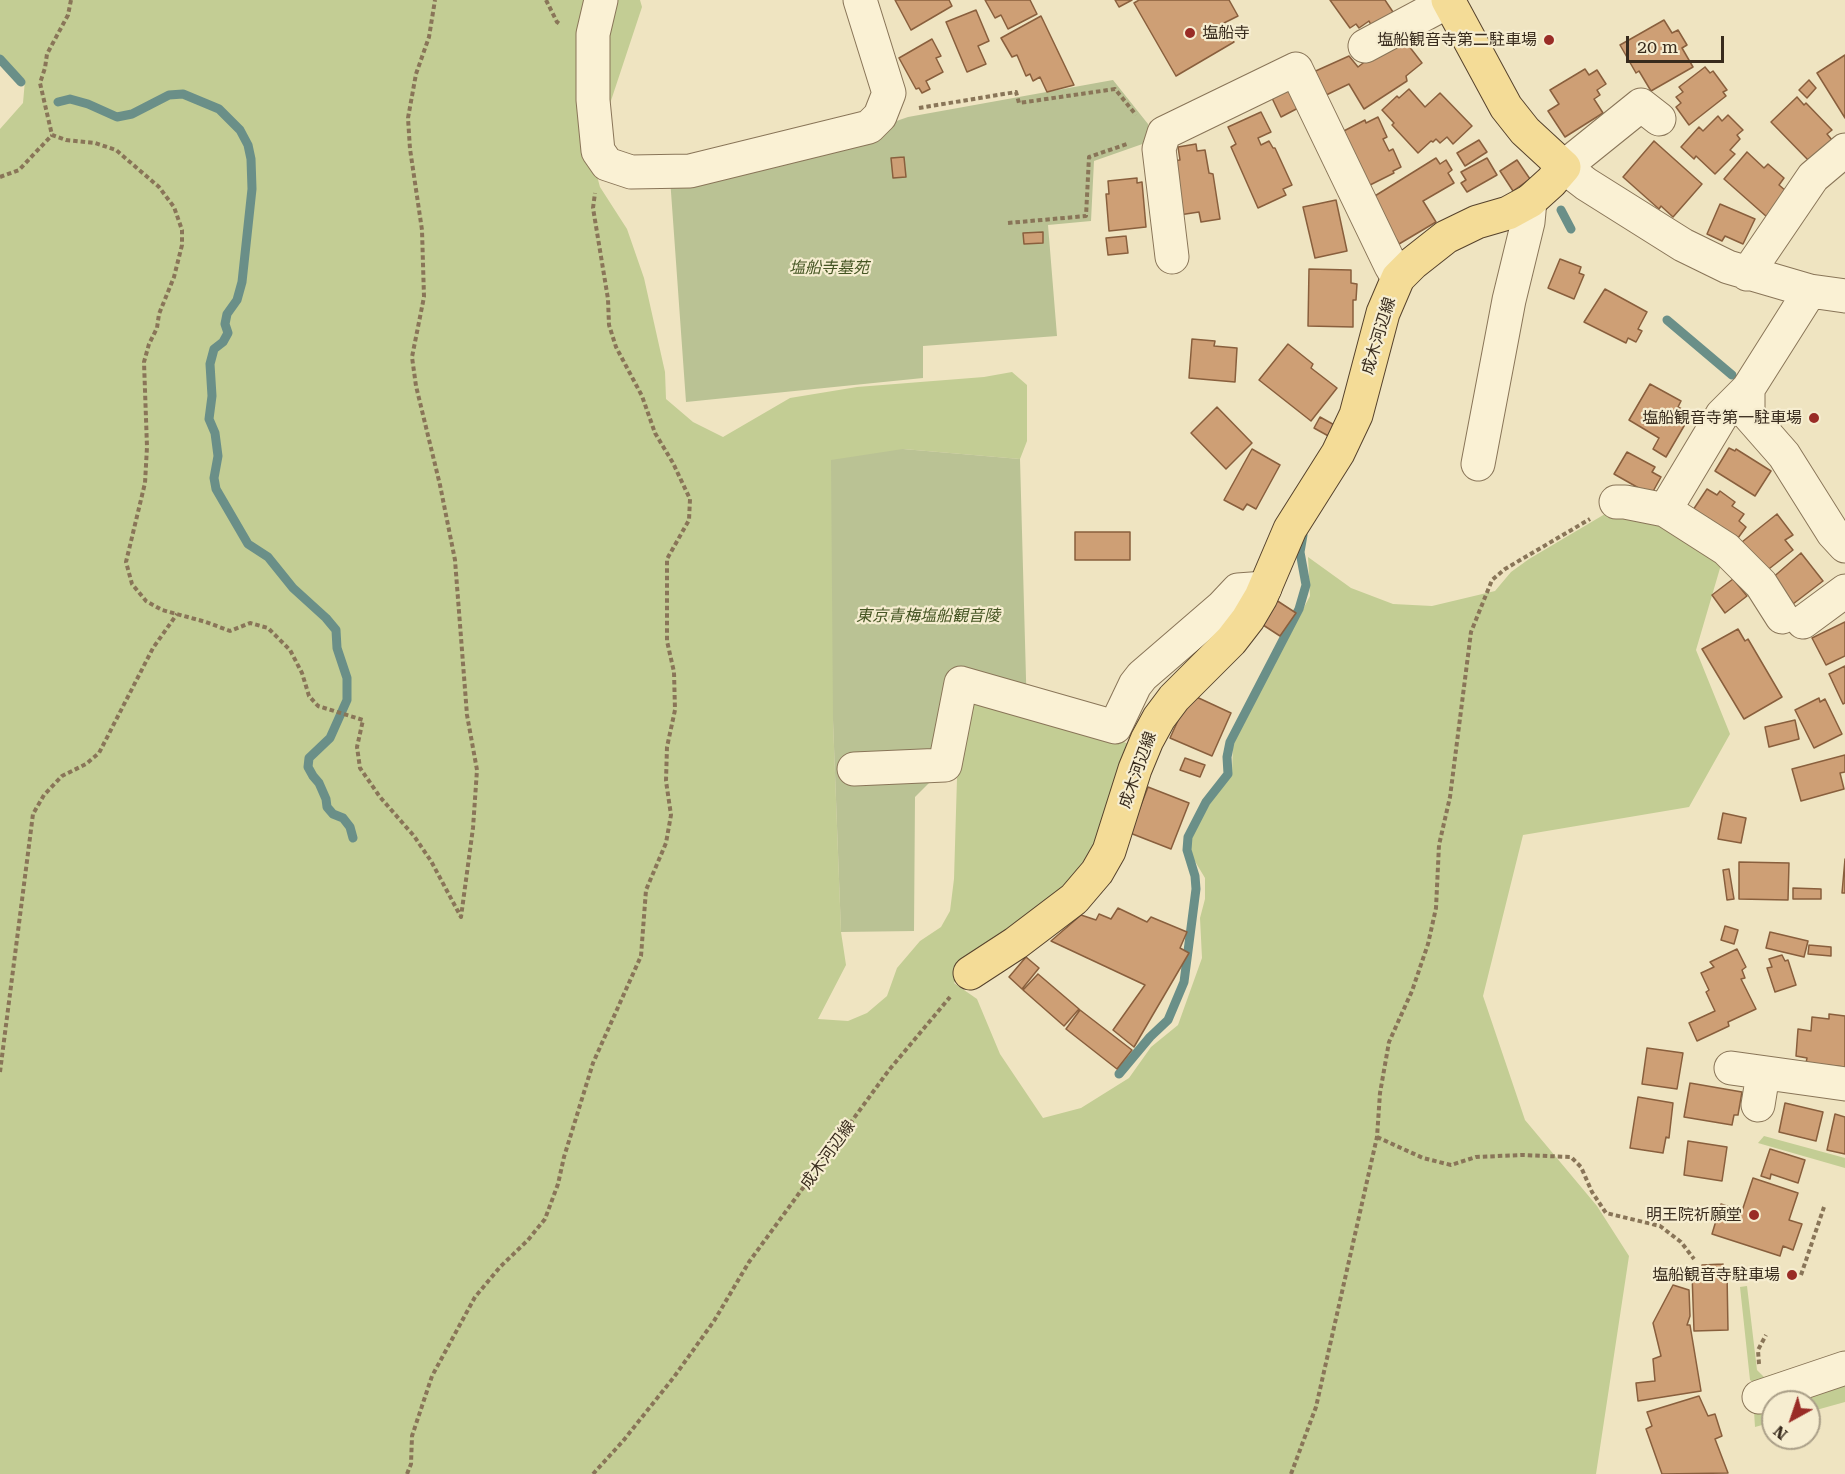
<!DOCTYPE html>
<html>
<head>
<meta charset="utf-8">
<style>
  body { margin:0 }
  #map { position:relative; width:1845px; height:1474px; overflow:hidden; background:#efe4c1; font-family:"Roboto Serif",serif }
  canvas { display:block }
  .north { position:absolute; left:1761px; top:1390px; width:60px; height:60px; box-sizing:border-box; background:#f6edd0; border:2px solid #aa9f88; border-radius:50%; rotate:220deg; font-size:16px; font-weight:700; line-height:24px; text-align:center; color:#382b1d }
  .north::after { content:''; display:block; margin:auto; width:21px; height:27px; background:#992c26; clip-path:polygon(50% 0,100% 100%,50% 72%,0 100%) }
  .scale { position:absolute; left:1626px; top:36px; width:98px; height:27px; box-sizing:border-box; border:3px solid #382b1d; border-top:0; padding-left:8px; font-size:18px; line-height:21px; white-space:nowrap; color:#382b1d; -webkit-text-stroke:4px #f6edd0; paint-order:stroke }
</style>
</head>
<body>
<div id="map">
<canvas width="1845" height="1474"></canvas>
<div class="north">N</div>
<div class="scale">20 m</div>
</div>
<script>
const context = document.querySelector('canvas').getContext('2d');
context.lineJoin = 'round';
function fill(path, color) {
  context.fillStyle = color;
  context.fill(path, 'evenodd');
}
function toPath(rows) {
  const path = new Path2D();
  for (const r of rows) {
    path.moveTo(r[0], r[1]);
    for (let i = 2; i < r.length; i += 2) path.lineTo(r[i], r[i + 1]);
  }
  return path;
}
function strokePath(path, color, width, dash) {
  context.strokeStyle = color;
  context.lineWidth = width;
  context.lineCap = dash ? 'butt' : 'round';
  context.setLineDash(dash || []);
  context.stroke(path);
}
function drawText(font, color, halo, rows, align = 'center') {
  context.font = font + ' "Roboto Serif","Noto Sans JP",serif';
  context.lineWidth = 4.5;
  context.setLineDash([]);
  context.textBaseline = 'middle';
  context.strokeStyle = halo;
  context.fillStyle = color;
  for (const [text, x, y, turn = 0] of rows) {
    context.save();
    context.translate(x, y);
    context.rotate((+turn || 0) * Math.PI / 180);
    context.textAlign = isNaN(turn) ? turn : align;
    if (halo) context.strokeText(text, 0, 0);
    context.fillText(text, 0, 0);
    context.restore();
  }
}
fill(toPath([
  [0,0,640,0,642,7,592,158,600,187,627,229,644,278,665,372,666,399,693,422,723,437,790,398,857,387,984,377,1012,372,1027,385,1027,441,1020,459,903,449,833,720,841,932,846,965,818,1019,848,1021,867,1013,887,996,897,968,920,941,941,927,950,911,954,879,957,778,970,707,982,701,1137,746,1094,867,966,966,954,983,977,999,1000,1054,1043,1118,1081,1108,1129,1078,1151,1047,1178,1025,1202,958,1200,918,1205,899,1205,878,1190,853,1192,836,1204,811,1232,773,1233,742,1310,596,1308,557,1351,588,1393,604,1432,606,1495,591,1511,572,1529,559,1605,514,1629,507,1723,558,1696,650,1730,734,1689,807,1523,835,1483,996,1525,1120,1597,1206,1629,1256,1596,1474,0,1474,0,129,23,103,25,80,0,55],
  [1764,1136,1845,1158,1845,1168,1758,1143],
  [1747,1286,1757,1370,1764,1377,1845,1351,1845,1357,1759,1386,1750,1380,1740,1287],
  [1845,1380,1845,1402,1809,1412,1809,1402,1780,1402],
  [1773,1404,1773,1422,1755,1427,1754,1411]
]), '#c3cd94');
fill(toPath([
  [1113,80,1148,124,1151,141,1094,161,1091,221,1048,225,1057,336,923,346,923,378,686,402,670,178,885,125,908,117],
  [903,449,1020,459,1027,715,982,702,970,707,957,778,934,778,915,797,914,931,841,932,833,720,831,460]
]), '#bac294');
strokePath(toPath([
  [0,59,21,82],
  [58,102,70,99,88,104,117,117,132,114,169,95,183,94,219,109,240,130,248,145,251,159,252,189,242,282,237,300,227,314,225,324,228,333,223,342,214,349,210,364,212,396,209,419,215,433,218,456,214,478,216,489,248,544,268,557,293,588,326,618,336,630,337,648,347,678,347,700,330,738,309,758,308,767,313,776,319,783,326,799,327,807,333,814,343,818,350,827,353,838],
  [1561,210,1571,229],
  [1667,320,1732,375],
  [1119,1074,1150,1037,1168,1020,1184,982,1196,889,1195,876,1187,850,1188,837,1206,802,1228,774,1227,757,1230,742,1299,609,1306,585,1300,552,1303,535]
]), '#6a8f88', 9);
const building = toPath([
  [895,0,949,0,952,6,911,30,895,0],
  [985,0,1030,0,1037,14,1008,29,1001,15,995,18,985,0],
  [1115,0,1132,0,1119,7,1115,0],
  [1139,0,1229,0,1238,16,1224,23,1234,42,1176,76,1134,3,1139,0],
  [1330,0,1385,0,1393,12,1372,27,1369,21,1359,28,1356,24,1350,28,1330,0],
  [976,10,989,41,978,46,986,64,967,72,946,22,976,10],
  [1041,16,1074,85,1047,92,1040,77,1033,81,1030,74,1026,76,1017,55,1012,57,1001,38,1041,16],
  [1664,20,1672,33,1678,30,1687,45,1682,48,1693,67,1651,91,1639,71,1636,73,1620,45,1664,20],
  [1402,37,1422,63,1406,76,1407,81,1364,109,1349,84,1320,98,1309,74,1349,56,1358,67,1385,46,1402,37],
  [932,39,941,56,936,58,943,72,926,81,930,89,922,93,919,88,916,89,899,58,932,39],
  [1845,55,1845,118,1817,73,1845,55],
  [1705,67,1710,73,1713,71,1727,90,1723,92,1726,96,1689,125,1676,107,1681,103,1676,97,1683,92,1679,87,1705,67],
  [1585,69,1589,75,1597,70,1606,84,1597,90,1600,95,1594,99,1603,113,1565,137,1548,111,1559,104,1550,90,1585,69],
  [1809,80,1816,88,1807,98,1799,90,1809,80],
  [1292,86,1302,106,1281,117,1271,96,1292,86],
  [1409,89,1425,107,1440,93,1472,126,1453,144,1447,137,1440,143,1436,139,1433,142,1431,141,1418,153,1392,125,1394,123,1382,110,1397,96,1399,98,1409,89],
  [1797,97,1804,105,1806,103,1832,130,1827,134,1832,140,1812,164,1771,122,1797,97],
  [1261,112,1271,132,1258,138,1261,145,1269,141,1273,148,1275,148,1292,185,1283,189,1286,195,1258,208,1231,147,1236,144,1228,127,1261,112],
  [1728,115,1743,130,1737,135,1740,139,1730,150,1735,154,1715,174,1696,156,1694,159,1681,147,1699,127,1703,131,1718,116,1722,121,1728,115],
  [1378,117,1387,137,1383,139,1389,151,1393,149,1401,167,1393,171,1394,173,1364,188,1338,134,1365,120,1366,123,1378,117],
  [1479,140,1487,152,1465,166,1457,153,1479,140],
  [1654,141,1702,184,1673,217,1661,206,1659,209,1623,177,1654,141],
  [1196,144,1197,151,1205,150,1209,173,1213,174,1220,219,1201,222,1199,212,1179,215,1171,161,1180,160,1178,147,1196,144],
  [1747,152,1764,168,1768,164,1784,178,1779,185,1786,191,1767,217,1724,179,1747,152],
  [904,157,906,177,893,178,891,158,904,157],
  [1436,158,1440,164,1446,160,1452,170,1448,173,1454,183,1423,201,1436,222,1399,244,1397,240,1391,243,1370,199,1436,158],
  [1487,158,1497,175,1467,192,1461,183,1466,180,1461,172,1487,158],
  [1517,160,1530,179,1513,191,1500,171,1517,160],
  [1137,178,1137,183,1142,182,1146,227,1109,231,1106,194,1109,194,1108,181,1137,178],
  [1336,200,1347,251,1315,258,1303,207,1336,200],
  [1720,204,1755,219,1743,244,1725,236,1722,241,1707,234,1720,204],
  [1043,232,1043,243,1024,244,1023,233,1043,232],
  [1126,236,1128,253,1108,255,1106,238,1126,236],
  [1560,259,1581,267,1579,273,1584,275,1574,299,1548,288,1560,259],
  [1309,269,1351,270,1351,283,1357,284,1356,300,1353,300,1353,327,1308,326,1309,269],
  [1605,289,1647,312,1638,329,1642,331,1636,342,1628,338,1626,343,1584,322,1605,289],
  [1192,339,1215,341,1214,346,1237,348,1235,382,1189,378,1192,339],
  [1288,344,1313,364,1311,368,1337,388,1311,421,1259,380,1288,344],
  [1650,384,1681,401,1678,407,1691,414,1666,457,1653,449,1659,438,1629,420,1650,384],
  [1217,407,1252,443,1226,469,1191,433,1217,407],
  [1320,417,1338,427,1332,438,1314,428,1320,417],
  [1729,448,1735,451,1736,449,1771,471,1755,496,1715,471,1729,448],
  [1252,449,1280,465,1256,509,1247,504,1243,510,1224,500,1252,449],
  [1627,452,1655,467,1652,472,1661,477,1651,495,1614,474,1627,452],
  [1707,489,1717,495,1720,491,1735,502,1732,506,1744,514,1739,521,1746,527,1738,538,1693,510,1707,489],
  [1777,514,1793,535,1785,540,1793,550,1765,572,1742,542,1777,514],
  [1075,532,1130,532,1130,560,1075,560,1075,532],
  [1801,553,1823,581,1793,604,1770,580,1801,553],
  [1733,579,1747,596,1725,613,1712,595,1733,579],
  [1276,600,1296,613,1280,636,1260,623,1276,600],
  [1845,622,1845,656,1826,665,1812,638,1845,622],
  [1738,629,1745,641,1748,639,1782,697,1744,719,1702,649,1738,629],
  [1845,666,1845,703,1843,704,1829,674,1845,666],
  [1190,694,1231,713,1212,756,1170,738,1190,694],
  [1819,698,1820,702,1825,699,1842,734,1814,748,1795,710,1819,698],
  [1795,720,1799,739,1769,747,1765,727,1795,720],
  [1845,755,1845,772,1840,773,1844,789,1801,801,1792,769,1845,755],
  [1185,758,1205,765,1200,777,1180,770,1185,758],
  [1148,787,1189,803,1171,849,1130,833,1148,787],
  [1723,813,1746,818,1741,843,1718,839,1723,813],
  [1845,859,1845,893,1842,893,1845,859],
  [1739,862,1789,863,1788,900,1739,899,1739,862],
  [1729,869,1734,899,1727,900,1723,870,1729,869],
  [1793,888,1821,889,1821,899,1793,899,1793,888],
  [1118,908,1147,922,1151,917,1187,932,1180,948,1189,953,1134,1047,1113,1030,1145,985,1051,941,1081,915,1096,920,1099,914,1111,919,1118,908],
  [1725,926,1738,930,1734,944,1721,940,1725,926],
  [1770,932,1808,941,1804,957,1766,948,1770,932],
  [1809,945,1831,947,1831,956,1808,954,1809,945],
  [1737,949,1746,967,1742,970,1745,978,1741,979,1756,1009,1728,1022,1729,1026,1697,1041,1689,1023,1715,1011,1706,992,1709,990,1701,973,1714,967,1710,962,1737,949],
  [1782,955,1785,961,1788,960,1796,985,1775,992,1767,968,1772,967,1769,959,1782,955],
  [1026,957,1039,968,1022,989,1009,977,1026,957],
  [1038,974,1079,1009,1064,1026,1023,990,1038,974],
  [1080,1010,1132,1050,1117,1069,1066,1029,1080,1010],
  [1829,1014,1845,1016,1845,1067,1806,1063,1807,1058,1796,1056,1798,1029,1811,1031,1812,1017,1829,1019,1829,1014],
  [1647,1048,1683,1053,1677,1089,1642,1084,1647,1048],
  [1690,1083,1742,1092,1738,1115,1734,1115,1732,1125,1684,1117,1690,1083],
  [1638,1097,1673,1103,1669,1138,1666,1137,1663,1153,1630,1148,1638,1097],
  [1785,1103,1823,1112,1816,1141,1779,1132,1785,1103],
  [1835,1114,1845,1117,1845,1154,1827,1150,1835,1114],
  [1688,1141,1727,1147,1722,1181,1684,1175,1688,1141],
  [1770,1149,1805,1160,1798,1183,1771,1174,1770,1179,1761,1176,1770,1149],
  [1753,1178,1798,1193,1789,1220,1802,1224,1793,1250,1783,1246,1780,1256,1712,1234,1721,1204,1742,1211,1753,1178],
  [1723,1264,1724,1272,1727,1273,1728,1330,1694,1331,1692,1273,1702,1273,1702,1265,1723,1264],
  [1673,1285,1689,1290,1690,1316,1687,1325,1690,1325,1701,1391,1638,1401,1636,1383,1655,1381,1653,1359,1661,1356,1653,1323,1673,1285],
  [1699,1396,1708,1416,1715,1414,1722,1436,1715,1439,1728,1473,1662,1474,1646,1429,1652,1426,1647,1412,1699,1396]
]);
fill(building, '#ce9f75');
strokePath(building, '#895f3d', 1.5);
const minor = toPath([
  [601,0,593,34,593,100,598,151,607,164,631,172,690,171,869,127,880,116,889,93,860,0],
  [1365,46,1449,1],
  [1659,119,1641,105,1564,167,1586,184,1683,245,1728,267,1810,291,1845,296],
  [1172,257,1159,149,1164,133,1296,69,1391,266,1398,278],
  [1747,274,1813,177,1845,150],
  [1748,389,1748,414,1784,455,1833,533,1845,546],
  [1478,464,1509,300,1528,222,1530,201],
  [1616,502,1625,502,1665,510,1726,549,1761,584,1782,617],
  [1665,510,1722,415,1748,389,1810,291],
  [1803,622,1845,591],
  [854,769,945,765,961,683,1115,727,1135,685,1142,676,1222,607,1238,590,1265,588],
  [1731,1068,1845,1084],
  [1758,1105,1763,1074],
  [1759,1397,1845,1368]
]);
const major = toPath([
  [970,973,1016,943,1074,899,1097,872,1109,851,1135,769,1147,740,1159,718,1174,698,1231,641,1248,619,1261,597,1290,529,1338,453,1356,415,1383,313,1398,278,1413,263,1446,237,1477,222,1508,213,1530,201,1551,182,1564,167,1525,131,1506,107,1448,0]
]);
strokePath(minor, '#897558', 35);
strokePath(major, '#56422c', 35);
strokePath(toPath([
  [71,0,68,15,47,54,45,68,40,83,52,135,66,140,95,143,116,150,159,187,174,207,182,230,182,245,174,277,159,314,157,328,149,344,144,362,147,447,145,483,126,562,132,584,146,601,162,610,206,622,230,631,250,623,268,628,290,650,302,673,309,696,318,706,363,720,357,747,360,768,380,797,414,836,431,861,461,917,473,828,477,770,467,715,455,560,440,485,416,386,412,357,424,297,422,230,410,149,408,118,416,74,429,37,435,0],
  [546,0,557,22,561,25],
  [919,108,1016,92,1019,103,1115,89,1136,115],
  [0,177,19,170,52,135],
  [1008,223,1086,216,1089,157,1127,144],
  [0,1072,33,814,44,795,62,776,86,764,99,753,153,648,177,614],
  [1377,1137,1423,1158,1451,1165,1476,1157,1522,1155,1571,1157,1581,1167,1592,1192,1606,1213,1660,1226,1681,1242,1694,1259],
  [1801,1275,1824,1207],
  [1759,1364,1758,1350,1766,1335],
  [407,1474,411,1464,412,1436,432,1376,475,1297,500,1267,528,1240,545,1219,558,1184,564,1157,593,1063,641,956,646,890,666,843,671,815,666,781,667,747,675,710,674,672,667,641,667,559,689,520,690,499,673,463,655,433,642,396,616,347,609,325,608,299,593,208,595,193],
  [593,1474,623,1441,674,1377,714,1321,749,1262,889,1070,950,997],
  [1291,1474,1316,1407,1377,1137,1380,1093,1389,1042,1412,991,1428,944,1436,908,1439,845,1450,797,1471,632,1492,580,1505,569,1590,519]
]), '#897558', 4, [4.5, 3]);
strokePath(minor, '#faf1d4', 33);
strokePath(major, '#f4dc97', 33);
for (const [x, y, r, color] of [
  [1190,33,6,"#992c26"],
  [1549,40,6,"#992c26"],
  [1814,418,6,"#992c26"],
  [1754,1215,6,"#992c26"],
  [1792,1275,6,"#992c26"]
]) {
  const dot = new Path2D();
  dot.arc(x, y, r, 0, 2 * Math.PI);
  context.fillStyle = color;
  context.fill(dot);
  strokePath(dot, '#f6edd0', 2);
}
drawText('16px', '#382b1d', '#f6edd0', [
  ["塩船寺",1202,33,"left"],
  ["塩船観音寺第二駐車場",1537,40],
  ["塩船観音寺第一駐車場",1802,418],
  ["明王院祈願堂",1742,1215],
  ["塩船観音寺駐車場",1780,1275]
], 'right');
drawText('italic 16px', '#455523', '#f6edd0', [
  ["塩船寺墓苑",829,268],
  ["東京青梅塩船観音陵",928,616]
]);
drawText('16px', '#382b1d', '#f6edd0', [
  ["成木河辺線",1379,336,-73],
  ["成木河辺線",1138,770,-70],
  ["成木河辺線",828,1155,-54]
]);
</script>
</body>
</html>
